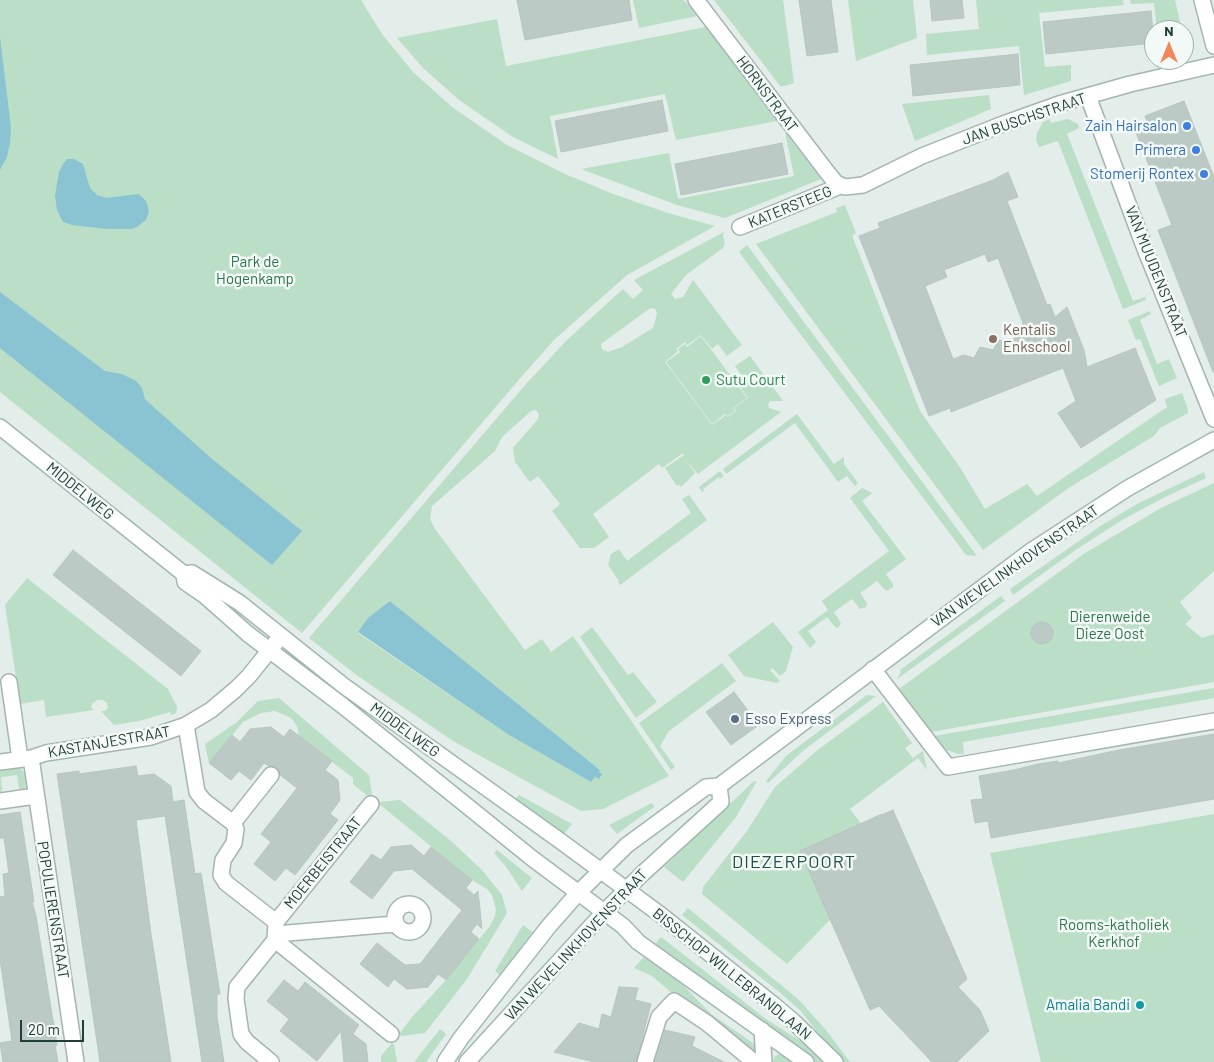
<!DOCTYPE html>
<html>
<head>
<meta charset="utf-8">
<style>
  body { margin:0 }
  #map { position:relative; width:1214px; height:1062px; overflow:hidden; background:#e3ede9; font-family:Barlow,sans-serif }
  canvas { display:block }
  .north { position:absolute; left:1144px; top:20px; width:50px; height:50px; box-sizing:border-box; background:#f3f9f6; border:1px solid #9faeaa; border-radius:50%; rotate:0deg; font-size:14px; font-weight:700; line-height:20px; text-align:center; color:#223e38 }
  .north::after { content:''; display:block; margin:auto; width:18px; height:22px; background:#f3865b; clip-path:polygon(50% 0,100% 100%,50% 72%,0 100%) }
  .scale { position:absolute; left:20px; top:1020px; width:64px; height:22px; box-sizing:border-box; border:2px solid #223e38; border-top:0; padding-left:6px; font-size:15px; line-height:18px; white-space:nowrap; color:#223e38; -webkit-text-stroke:4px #f3f9f6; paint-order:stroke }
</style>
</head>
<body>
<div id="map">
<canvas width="1214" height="1062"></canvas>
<div class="north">N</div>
<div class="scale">20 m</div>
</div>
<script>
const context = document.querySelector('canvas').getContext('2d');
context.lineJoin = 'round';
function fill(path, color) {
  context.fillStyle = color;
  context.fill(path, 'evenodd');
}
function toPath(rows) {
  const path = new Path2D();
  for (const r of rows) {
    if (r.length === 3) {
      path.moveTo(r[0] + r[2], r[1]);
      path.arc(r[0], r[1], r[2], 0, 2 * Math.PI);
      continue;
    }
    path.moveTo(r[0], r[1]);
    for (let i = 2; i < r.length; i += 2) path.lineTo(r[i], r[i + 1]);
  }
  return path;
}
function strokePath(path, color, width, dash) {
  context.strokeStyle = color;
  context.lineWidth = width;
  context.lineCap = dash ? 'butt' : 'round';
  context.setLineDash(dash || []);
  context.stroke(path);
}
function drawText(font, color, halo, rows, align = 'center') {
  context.font = font + ' Barlow,sans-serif';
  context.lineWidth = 5;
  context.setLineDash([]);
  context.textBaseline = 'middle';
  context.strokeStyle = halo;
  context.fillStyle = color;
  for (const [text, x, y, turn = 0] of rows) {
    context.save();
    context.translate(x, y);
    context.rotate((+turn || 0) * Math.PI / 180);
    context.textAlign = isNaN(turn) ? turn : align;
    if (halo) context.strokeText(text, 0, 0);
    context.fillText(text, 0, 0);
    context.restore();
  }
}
fill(toPath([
  [0,0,361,0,382,34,413,72,452,107,507,145,565,174,613,194,668,213,715,226,627,275,554,340,523,375,302,633,0,392],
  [633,0,684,0,697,16,639,28],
  [714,0,783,0,794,83,781,87],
  [848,0,913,0,917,38,856,61],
  [976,0,1123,0,1124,5,1039,13,1045,67,1071,65,1071,81,1024,95,1019,46,927,55,926,34,979,29],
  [1130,0,1175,0,1182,30,1157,30,1154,3,1131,4],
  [497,19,506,66,706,27,777,121,676,140,665,94,550,116,558,159,513,137,459,100,423,68,397,38],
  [989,95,991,109,915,141,902,104],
  [1049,119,1051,123,1068,119,1078,124,1079,128,1067,134,1133,301,1145,297,1146,300,1123,309,1058,141,1039,147,1036,140,1037,133,1043,122],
  [785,132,821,179,725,218,677,205,581,169,669,153,678,199,794,176],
  [845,205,856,233,853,235,853,238,920,411,961,469,985,509,1027,484,1037,496,1167,407,1165,399,1182,393,1187,406,1188,413,1160,428,1154,436,1070,487,983,550,756,244,837,212,836,208],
  [724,232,723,237,725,243,723,248,686,275,671,294,675,299,683,297,693,280,742,345,727,356,718,344,712,349,701,335,687,345,685,342,676,349,678,351,665,362,712,425,726,415,728,417,736,411,734,408,748,398,738,384,744,379,735,366,750,356,783,401,770,401,768,404,769,408,781,412,698,474,686,460,695,473,681,487,679,485,677,486,665,468,684,455,683,453,662,468,659,464,593,514,609,537,594,548,580,548,552,511,560,504,538,476,530,482,515,462,513,448,538,419,539,414,536,410,531,411,502,437,495,451,432,506,430,519,435,529,525,650,542,639,551,652,573,636,669,776,603,809,581,811,453,741,355,674,309,638,526,384,567,340,623,289,633,299,643,290,634,280],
  [653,308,656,310,657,314,653,328,622,347,608,352,602,349,601,344,649,309],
  [390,601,600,770,598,772,599,779,595,777,591,782,509,735,358,633],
  [747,245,977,556,966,555,739,252],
  [1150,311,1151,314,1140,320,1157,364,1169,359,1177,378,1159,386,1140,339,1136,340,1128,320],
  [701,336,747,398,733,408,735,411,728,416,725,414,712,424,666,362,680,352,678,349,685,344,687,347],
  [797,414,834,464,844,457,844,464,858,483,855,486,847,476,838,482,795,423,726,474,723,469],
  [720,471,724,476,720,479,719,477,703,489,704,491,702,492,699,487],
  [1204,472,1206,478,1165,497,1122,520,1074,551,1013,595,1010,589,1099,527,1137,504],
  [1214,483,1214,571,1180,602,1192,618,1185,624,1202,638,1214,634,1214,682,931,732,899,689,1085,553,1161,508],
  [862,488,872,493,862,501,906,559,886,574,893,584,893,587,886,591,877,581,860,593,867,603,866,607,860,609,852,599,834,612,841,623,838,628,835,627,827,617,808,631,816,642,810,648,798,632,828,610,822,601,889,551,850,498],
  [689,495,707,520,620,585,618,582,619,581,608,565,611,554,619,549,627,561,691,513,682,499],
  [27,578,168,689,177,707,176,713,171,715,170,712,139,721,114,725,101,711,105,711,108,707,107,703,103,700,97,700,92,704,91,708,94,710,46,717,44,700,20,704,5,605],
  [1001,596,1005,601,897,679,901,672,900,670],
  [773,622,793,647,786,671,780,676,772,668,770,670,780,681,777,683,744,676,728,655],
  [592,627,628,675,633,672,657,702,636,718,580,637],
  [722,663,736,681,669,731,660,746,675,767,671,770,639,723],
  [1214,688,1214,698,963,742,964,754,958,754,947,750,942,747,934,736],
  [867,695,876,696,804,750,768,783,766,781,786,756],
  [279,698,369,775,372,795,370,798,353,784,353,778,299,736,297,726,291,718,275,711,261,713,243,722,209,763,205,744,237,722,258,701],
  [883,702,912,743,905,748,913,758,923,751,927,770,918,758,850,809,888,860,787,964,702,894,703,887,747,831,775,787,819,749],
  [16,767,20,768,25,774,26,787,24,789,19,789,17,775,1,777,2,790,0,794,0,769],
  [754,781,757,781,736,817,683,882,664,867],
  [519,795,572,824,564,834,515,800],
  [400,800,451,841,482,870,502,895,507,913,467,979,425,1033,401,1036,399,1034,413,1016,446,980,490,926,495,916,496,909,492,895,487,889,472,880,378,803,379,802],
  [652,803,654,807,617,834,609,825],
  [1214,814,1214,1062,1041,1062,990,853],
  [497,850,532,878,522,891,507,868,494,853],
  [688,908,799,1000,826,1030,850,1062,841,1062,800,1010,778,991,682,915],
  [523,925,533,932,500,975,495,971],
  [661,937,766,1019,802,1042,824,1062,815,1062,674,958,655,944],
  [644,957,683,985,711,1014,753,1043,756,1049,757,1053,752,1054,689,1001,673,994,652,976,634,968],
  [440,1029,446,1034,426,1062,414,1062],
  [392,1043,394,1045,397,1062,381,1062,381,1056],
  [779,1054,787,1057,795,1062,773,1062,774,1057]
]), '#bbdec6');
fill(toPath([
  [0,37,11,128,10,143,7,157,0,170],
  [67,159,74,159,83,164,90,188,97,195,106,198,138,194,140,195,146,201,149,211,146,220,137,227,131,229,106,229,72,225,63,222,57,210,55,196,59,172,63,164],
  [0,292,105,371,122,374,136,381,142,388,145,399,148,402,211,458,302,531,272,565,0,348],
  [390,601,600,770,599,772,602,774,599,779,595,777,591,782,509,735,358,632,368,618]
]), '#8ac4d2');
const building = toPath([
  [517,0,629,0,632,20,525,40,517,0],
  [799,0,831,0,838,52,807,56,799,0],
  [930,0,962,0,964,18,932,21,930,0],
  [1151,11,1154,43,1046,54,1043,22,1151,11],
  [1018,54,1020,85,913,96,910,65,1018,54],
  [662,100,668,131,561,152,555,121,662,100],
  [1184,101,1214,177,1214,372,1213,372,1158,230,1172,225,1135,130,1148,124,1145,116,1184,101],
  [782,143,788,174,681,195,675,164,782,143],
  [1008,172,1018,197,1007,201,1047,305,1050,304,1055,317,1067,307,1084,350,1087,367,1135,348,1156,400,1081,448,1058,413,1076,401,1063,368,951,412,950,408,929,416,859,236,880,228,878,223,993,180,1008,172],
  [985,254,988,262,998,258,1023,323,1011,344,999,340,993,350,980,347,974,358,964,355,953,359,925,286,947,277,944,270,985,254],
  [73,550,201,651,181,676,53,575,73,550],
  [1042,633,11],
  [734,692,759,725,731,745,706,712,734,692],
  [271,727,284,737,290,729,332,761,325,770,338,780,340,800,330,814,338,820,295,875,286,868,275,881,254,864,271,842,261,834,297,788,280,775,276,767,269,766,264,763,251,780,239,771,231,780,209,763,232,735,240,742,250,729,271,727],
  [1214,734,1214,799,991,838,988,821,975,823,971,800,983,799,979,776,1014,770,1038,764,1058,761,1058,763,1119,750,1214,734],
  [136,766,138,776,154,774,171,786,173,802,184,800,195,874,201,873,220,994,217,994,217,1017,224,1062,202,1062,165,816,136,820,151,934,171,1062,100,1062,57,774,79,771,79,774,136,766],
  [893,810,967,979,958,987,980,1010,989,1031,957,1062,932,1062,879,1006,870,1010,800,851,882,814,882,815,893,810],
  [20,812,34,902,32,902,36,916,57,1045,55,1045,58,1062,3,1062,0,1043,12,1041,0,959,0,897,5,896,3,874,9,873,4,838,0,838,0,815,20,812],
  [411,845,424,856,431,847,472,880,466,888,474,895,478,891,482,929,477,924,471,932,479,939,446,980,438,974,428,987,407,989,394,979,388,987,360,964,377,943,405,965,420,964,462,910,412,869,394,871,372,899,350,882,372,854,381,860,391,847,411,845],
  [284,980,298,991,305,982,359,1025,353,1034,366,1044,368,1062,344,1062,341,1031,317,1061,280,1031,289,1019,267,1001,284,980],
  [619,987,638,988,635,1000,651,1004,636,1062,594,1062,554,1052,579,1023,599,1029,602,1014,611,1017,619,987],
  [665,1030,695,1037,692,1046,724,1062,655,1062,665,1030]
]);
fill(building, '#bbcac5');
strokePath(building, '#b5c6c0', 1);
const street = toPath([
  [696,0,827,172,836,183,845,187,863,185,922,156,1003,124,1059,104,1130,84,1214,65],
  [1088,96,1145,249,1214,419],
  [740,227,840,186],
  [873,669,948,767,1214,721],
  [9,682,20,759],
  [186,725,197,792,204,801,233,823,236,829,234,843,223,860,221,875,226,883,276,922],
  [31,758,76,1062],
  [0,762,31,758,46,753,151,737,186,725,211,710,236,689,249,676,281,636],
  [0,801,36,796],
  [233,823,271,775],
  [409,918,14],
  [276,934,395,924],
  [275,940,391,1034],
  [762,1030,764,1062],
  [271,1062,247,1042,241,1034,236,999,237,987,275,940,276,922,371,804],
  [645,1062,659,1017,674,1001,707,1023,754,1062]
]);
const secondary = toPath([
  [1202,0,1214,46],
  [0,427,184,574,185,582,204,595,248,634,343,706,533,859,623,926,638,942,806,1062],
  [184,574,192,573,240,603,344,686,559,840,661,915,774,1005,794,1022,835,1062],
  [445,1062,461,1038,549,926,578,893,627,845,706,787,719,786,1031,551,1128,488,1214,440],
  [467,1062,604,912,642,874,721,802,719,786]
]);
strokePath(street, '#a5b5b0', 18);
strokePath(secondary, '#a1b8b1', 18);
strokePath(street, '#fff', 15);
strokePath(secondary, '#fff', 15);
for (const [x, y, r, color] of [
  [1187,126,5,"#3f7fe0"],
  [1196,150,5,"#3f7fe0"],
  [1204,174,5,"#3f7fe0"],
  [993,339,5,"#8d6e63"],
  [706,380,5,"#2e9e5b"],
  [735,719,5,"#5c6f8a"],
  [1140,1005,5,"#0f9aa8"]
]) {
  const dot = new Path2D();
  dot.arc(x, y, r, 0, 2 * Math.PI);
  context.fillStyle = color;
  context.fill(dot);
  strokePath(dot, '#f3f9f6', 2);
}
drawText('15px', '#223e38', '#f3f9f6', [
  ["HORNSTRAAT",767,94,53],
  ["JAN BUSCHSTRAAT",1024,119,-19],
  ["KATERSTEEG",790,207,-22],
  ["VAN MUUDENSTRAAT",1156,272,68],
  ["MIDDELWEG",80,491,39],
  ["VAN WEVELINKHOVENSTRAAT",1015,566,-35],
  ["MIDDELWEG",405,730,36],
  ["KASTANJESTRAAT",109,742,-10],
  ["MOERBEISTRAAT",323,863,-51],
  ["POPULIERENSTRAAT",53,910,81],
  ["VAN WEVELINKHOVENSTRAAT",576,945,-47],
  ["BISSCHOP WILLEBRANDLAAN",732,974,39]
]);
drawText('15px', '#366cbe', '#f3f9f6', [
  ["Zain Hairsalon",1177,126],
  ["Primera",1186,150],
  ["Stomerij Rontex",1194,174]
], 'right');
drawText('15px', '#2c754b', '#f3f9f6', [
  ["Park de",255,262],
  ["Hogenkamp",255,279],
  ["Dierenweide",1110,617],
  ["Dieze Oost",1110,634],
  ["Rooms-katholiek",1114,925],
  ["Kerkhof",1114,942]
]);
drawText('15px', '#785e54', '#f3f9f6', [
  ["Kentalis",1003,330],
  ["Enkschool",1003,347]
], 'left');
drawText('15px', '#27864d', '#f3f9f6', [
  ["Sutu Court",716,380]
], 'left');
drawText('15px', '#4e5e75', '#f3f9f6', [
  ["Esso Express",745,719]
], 'left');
drawText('15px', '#0d838f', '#f3f9f6', [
  ["Amalia Bandi",1130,1005]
], 'right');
context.letterSpacing = '1px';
drawText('18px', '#1e5046', '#f3f9f6', [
  ["DIEZERPOORT",794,862]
]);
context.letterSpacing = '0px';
</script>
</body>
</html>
